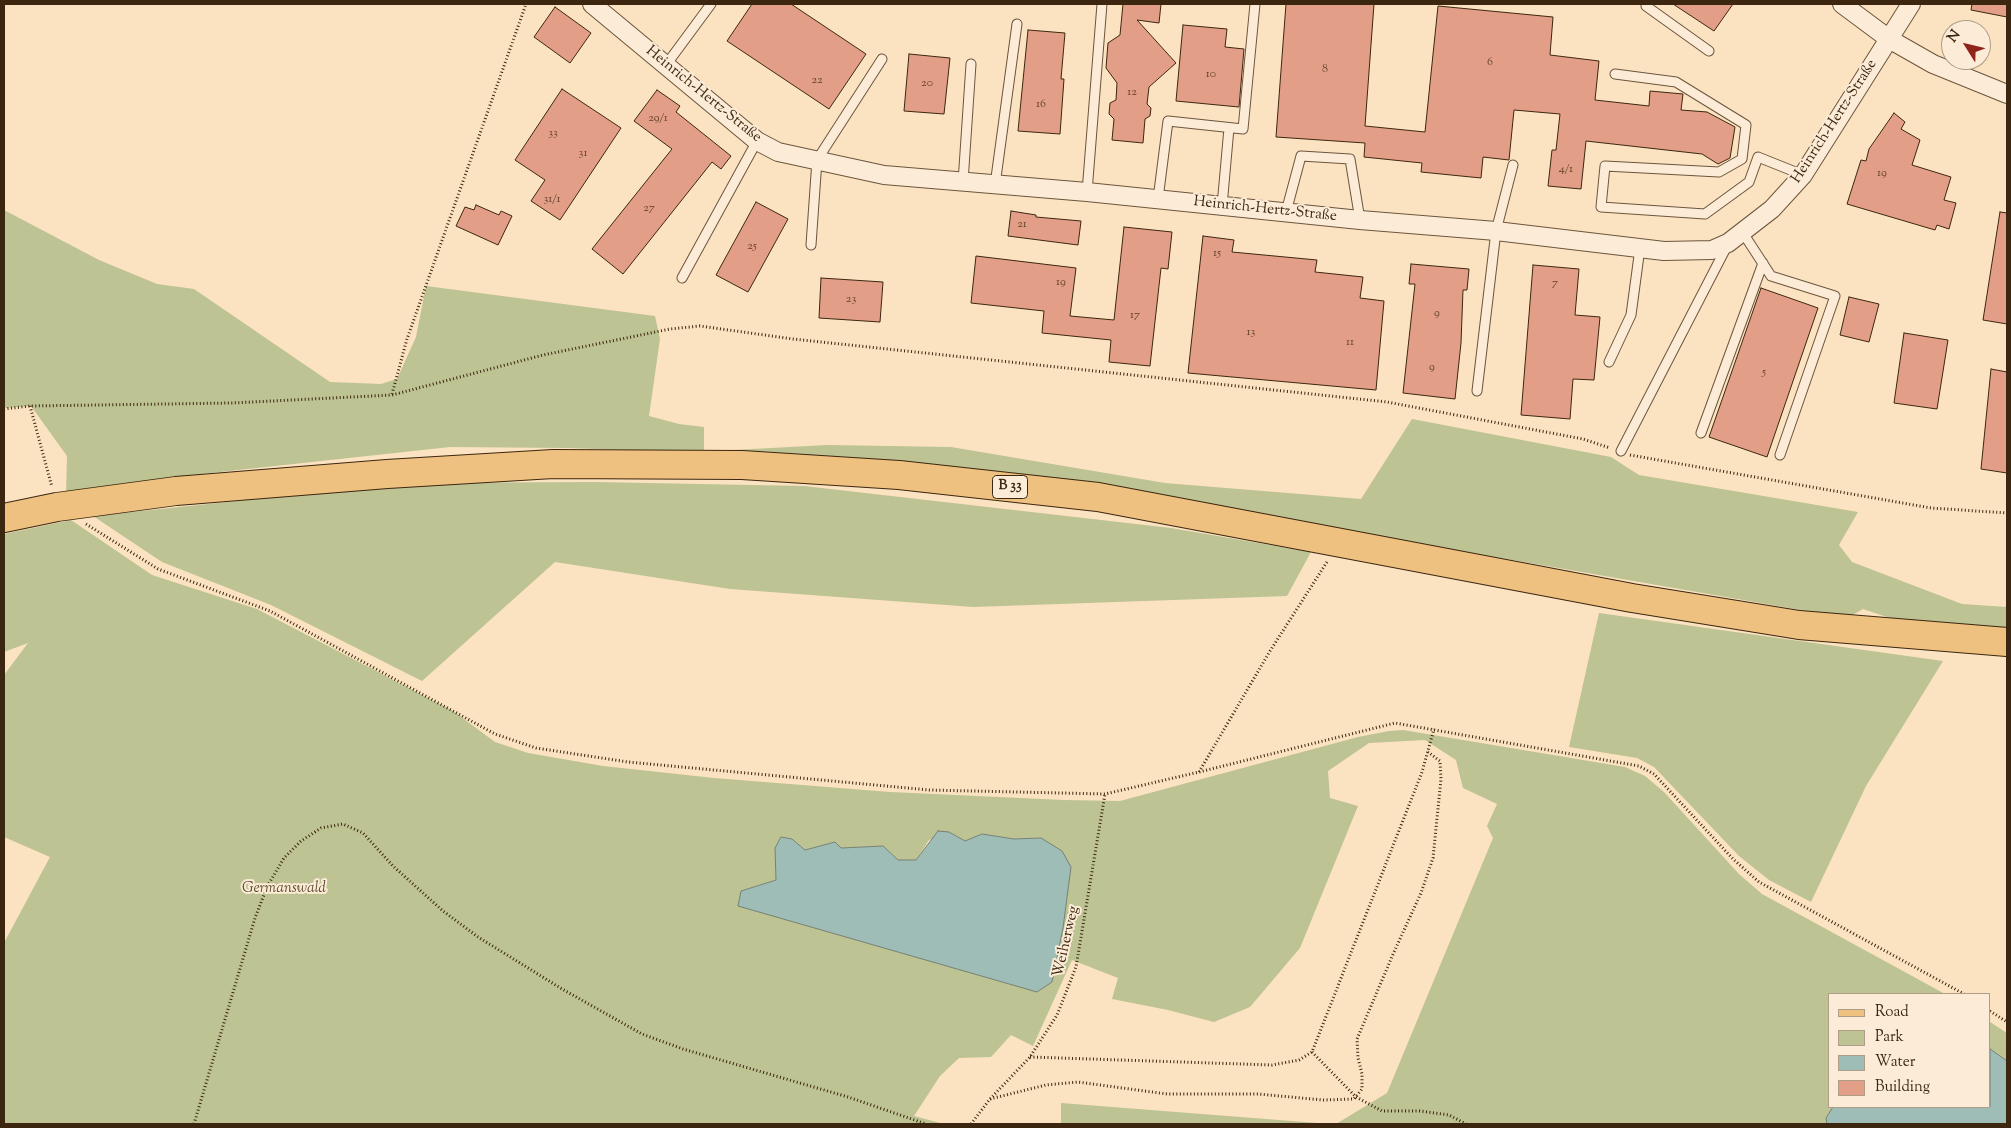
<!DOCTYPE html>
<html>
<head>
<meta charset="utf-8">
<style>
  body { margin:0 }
  #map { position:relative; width:2011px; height:1128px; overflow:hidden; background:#fbe2c1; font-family:"Sorts Mill Goudy",serif }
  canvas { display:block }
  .frame { position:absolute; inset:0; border:5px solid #3c260f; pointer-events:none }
  .legend { position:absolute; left:1828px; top:993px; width:162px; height:115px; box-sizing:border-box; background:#fcecd7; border:1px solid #af9d87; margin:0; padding:6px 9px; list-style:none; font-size:15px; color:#3c260f }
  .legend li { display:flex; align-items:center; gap:10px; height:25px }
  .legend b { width:25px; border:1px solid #af9d87 }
  .north { position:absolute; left:1941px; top:20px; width:50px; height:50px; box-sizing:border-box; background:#fcecd7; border:1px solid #af9d87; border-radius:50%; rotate:306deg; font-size:14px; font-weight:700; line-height:20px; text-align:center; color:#3c260f }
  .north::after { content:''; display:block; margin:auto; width:18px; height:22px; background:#8f2418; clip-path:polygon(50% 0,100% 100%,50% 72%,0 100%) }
</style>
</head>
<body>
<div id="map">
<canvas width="2011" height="1128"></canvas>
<div class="frame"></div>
<ul class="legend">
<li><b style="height:6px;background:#eec180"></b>Road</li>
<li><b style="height:14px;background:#bdc393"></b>Park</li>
<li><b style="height:14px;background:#9fbdb7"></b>Water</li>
<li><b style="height:14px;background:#e39e87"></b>Building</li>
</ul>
<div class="north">N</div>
</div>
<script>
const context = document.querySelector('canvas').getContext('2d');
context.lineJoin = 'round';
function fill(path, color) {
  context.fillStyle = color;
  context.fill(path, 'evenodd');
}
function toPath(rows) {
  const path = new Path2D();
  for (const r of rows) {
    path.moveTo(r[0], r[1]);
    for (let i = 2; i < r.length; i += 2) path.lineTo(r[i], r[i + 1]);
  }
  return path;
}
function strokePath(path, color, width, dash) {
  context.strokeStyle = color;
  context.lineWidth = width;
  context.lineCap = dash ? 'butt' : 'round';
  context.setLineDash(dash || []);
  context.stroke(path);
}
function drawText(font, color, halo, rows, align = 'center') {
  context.font = font + ' "Sorts Mill Goudy",serif';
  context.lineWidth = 4;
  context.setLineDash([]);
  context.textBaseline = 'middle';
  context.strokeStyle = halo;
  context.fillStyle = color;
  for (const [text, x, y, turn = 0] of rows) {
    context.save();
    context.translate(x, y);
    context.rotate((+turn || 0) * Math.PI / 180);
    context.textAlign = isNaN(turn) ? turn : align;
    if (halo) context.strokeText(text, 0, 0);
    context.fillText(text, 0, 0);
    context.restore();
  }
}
fill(toPath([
  [4,210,99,260,157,284,194,289,330,382,381,384,397,379,416,337,426,286,655,316,660,339,649,416,679,424,704,427,704,453,568,448,450,447,174,477,66,496,67,456,31,406,4,408],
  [1412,419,1611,457,1639,475,1858,512,1839,545,1852,562,1962,604,2007,607,2007,631,1911,625,1863,609,1847,618,1345,531,902,463,734,450,827,445,951,447,1165,483,1361,499],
  [595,482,804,486,1171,528,1311,552,1287,596,973,607,730,589,555,562,422,681,271,605,162,562,93,516,410,483],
  [71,520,152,575,257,609,453,711,495,742,528,753,603,766,714,778,890,792,1064,800,1120,801,1358,737,1389,731,1403,730,1625,767,1645,776,1664,792,1739,874,1762,894,1945,994,1830,994,1830,1107,1833,1107,1826,1118,1827,1124,1336,1124,1387,1093,1493,838,1487,826,1497,804,1463,788,1456,760,1425,740,1369,743,1328,771,1330,798,1358,806,1300,948,1250,1007,1214,1022,1168,1010,1112,999,1118,978,1072,960,1033,1046,1011,1035,991,1057,959,1058,940,1076,914,1116,944,1124,4,1124,4,943,50,857,4,837,4,675,28,643,4,652,4,534],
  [949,832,965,841,982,834,1014,839,1041,838,741,891,776,880,792,839,805,850,835,842,841,848,883,846,898,860,916,860,929,840],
  [1599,613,1943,661,1866,786,1811,902,1769,880,1739,856,1654,767,1637,758,1569,747],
  [1990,1022,2007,1033,2007,1061,1990,1049],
  [1061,1103,1330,1124,1061,1124]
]), '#bdc393');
const water = toPath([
  [938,831,949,832,965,841,982,834,1014,839,1041,838,1062,851,1071,867,1063,928,1052,982,1037,992,738,906,741,891,776,880,775,848,781,837,792,839,805,850,835,842,841,848,883,846,898,860,916,860,938,831],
  [1990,1049,2007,1061,2007,1124,1827,1124,1826,1118,1833,1107,1990,1107,1990,1049]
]);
fill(water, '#9fbdb7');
strokePath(water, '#778174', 1);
const building = toPath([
  [752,4,791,4,866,54,829,109,727,41,752,4],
  [1123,4,1161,4,1159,23,1137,20,1176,63,1149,87,1147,104,1151,108,1150,116,1145,119,1143,143,1112,140,1114,119,1109,114,1110,103,1116,100,1117,83,1106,68,1108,43,1120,35,1123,4],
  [1286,4,1374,4,1365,126,1425,132,1438,6,1553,17,1550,55,1599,61,1595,100,1649,106,1650,91,1683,94,1681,110,1707,112,1735,127,1730,158,1718,164,1702,154,1586,141,1581,189,1548,186,1552,150,1556,150,1560,114,1514,110,1509,160,1483,157,1481,178,1421,172,1422,163,1364,157,1365,143,1276,137,1286,4],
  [1673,4,1733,4,1714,31,1673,4],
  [1972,4,2007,4,2007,17,1971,10,1972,4],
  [555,7,591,33,570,63,534,37,555,7],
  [1183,25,1227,29,1225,47,1244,49,1239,107,1176,101,1183,25],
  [1028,30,1065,33,1061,79,1064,79,1060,134,1018,131,1028,30],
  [909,54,950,58,944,114,904,111,909,54],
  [562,89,621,128,560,220,531,201,545,180,515,160,562,89],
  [657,90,680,106,676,112,731,156,721,169,712,162,623,274,592,249,672,149,634,121,657,90],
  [1894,113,1905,122,1901,129,1920,140,1912,165,1951,177,1944,200,1956,203,1949,229,1937,225,1935,230,1847,204,1861,160,1866,161,1869,149,1894,113],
  [756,202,788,219,748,292,716,275,756,202],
  [476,205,499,215,501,211,512,216,498,245,456,226,465,207,474,210,476,205],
  [1011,211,1036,215,1036,217,1081,221,1078,245,1008,236,1011,211],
  [2000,212,2007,213,2007,324,1983,320,2000,212],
  [1124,227,1172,232,1168,269,1161,268,1150,366,1109,362,1111,340,1042,333,1044,311,971,303,976,256,1076,268,1070,316,1114,320,1124,227],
  [1203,236,1234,240,1232,252,1317,260,1315,272,1363,277,1360,298,1384,301,1376,390,1188,373,1203,236],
  [1411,264,1469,269,1467,290,1463,290,1461,343,1455,399,1403,393,1415,284,1409,284,1411,264],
  [1533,265,1579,269,1575,315,1600,317,1594,380,1573,379,1570,419,1521,415,1533,265],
  [821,278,883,282,880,322,819,318,821,278],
  [1761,288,1818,308,1767,457,1709,437,1761,288],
  [1849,297,1879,304,1869,342,1840,335,1849,297],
  [1904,333,1948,340,1937,409,1894,403,1904,333],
  [1991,369,2007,372,2007,473,1981,469,1991,369]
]);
fill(building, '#e39e87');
strokePath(building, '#3c260f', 1);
const service = toPath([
  [1646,6,1709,51],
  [666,65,711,4],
  [1615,74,1676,82,1746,125,1742,159,1719,172,1605,166,1601,207,1705,214,1749,182,1758,157,1803,175],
  [963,182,971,64],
  [995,185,1017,24],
  [1087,192,1102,4],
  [1158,199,1168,121,1243,129,1255,4],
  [1222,206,1229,128],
  [1286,212,1301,156,1350,159,1360,220],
  [1743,233,1771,276,1835,296,1780,455],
  [811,245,817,160,882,59],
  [682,278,757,141],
  [1609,362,1631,315,1640,248],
  [1477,391,1496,231,1513,165],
  [1701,433,1763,263],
  [1621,451,1727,246]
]);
const minor = toPath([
  [592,4,757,141,778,152,884,175,1087,192,1360,220,1496,231,1664,251,1712,250,1728,243,1772,209,1803,175,1911,4],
  [1842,4,1889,39,1933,64,2007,94]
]);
const primary = toPath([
  [4,518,57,507,176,491,387,474,553,464,742,465,899,475,1098,497,1632,598,1799,625,2007,642]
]);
strokePath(service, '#6c553c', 11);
strokePath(minor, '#6c553c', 20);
strokePath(primary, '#3c260f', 30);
strokePath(toPath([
  [392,394,407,339,526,4],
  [30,406,52,487],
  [4,409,30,406,232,403,392,395,543,355,670,329,700,326,793,339,1387,402,1583,439,1610,448],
  [1630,455,1931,508,2007,513],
  [86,524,158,569,270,611,495,734,536,748,628,762,929,790,1105,794,1199,772,1395,723,1639,766,1654,774,1733,859,1759,882,1964,994],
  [1199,772,1270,651,1327,562],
  [1990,1011,2007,1022],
  [1312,1052,1356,1097,1382,1111,1420,1111,1449,1115,1466,1124],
  [1030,1057,1272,1065,1299,1060,1312,1052,1422,772,1434,729],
  [990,1099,1046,1085,1078,1082,1167,1094,1258,1094,1323,1100,1354,1099,1362,1089,1362,1074,1358,1058,1357,1039,1394,952,1421,893,1433,858,1441,779,1440,761,1428,752],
  [194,1124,255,918,267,887,284,858,301,841,321,828,343,824,363,833,393,866,443,911,478,937,562,989,642,1034,683,1049,848,1097,926,1124],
  [971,1124,990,1099,1030,1057,1057,1015,1076,967,1105,794]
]), '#3c260f', 3, [1, 2.5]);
strokePath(service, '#fcecd7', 9);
strokePath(minor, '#fcecd7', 18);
strokePath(primary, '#eec180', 28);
drawText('12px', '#66442d', null, [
  ["6",1490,63],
  ["8",1325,70],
  ["10",1211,75],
  ["22",817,81],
  ["20",927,84],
  ["12",1132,93],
  ["16",1041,105],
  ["29/1",658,119],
  ["33",553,134],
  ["31",583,154],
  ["4/1",1566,170],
  ["19",1882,174],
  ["31/1",552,200],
  ["27",649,209],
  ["21",1022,225],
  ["25",752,247],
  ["15",1217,254],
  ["19",1061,283],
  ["7",1555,284],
  ["23",851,300],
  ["9",1437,314],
  ["17",1135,316],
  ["13",1251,333],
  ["11",1350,343],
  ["9",1432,368],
  ["5",1764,373]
]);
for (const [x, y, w] of [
  [1010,487,35]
]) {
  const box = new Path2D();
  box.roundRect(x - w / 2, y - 11.5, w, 23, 4);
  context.fillStyle = '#fcecd7';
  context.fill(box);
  strokePath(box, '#3c260f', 1);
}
drawText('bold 14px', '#3c260f', null, [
  ["B 33",1010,487]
]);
drawText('15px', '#3c260f', '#fcecd7', [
  ["Heinrich-Hertz-Straße",703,95,39],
  ["Heinrich-Hertz-Straße",1835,122,-57],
  ["Heinrich-Hertz-Straße",1265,210,6],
  ["Weiherweg",1067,942,-77]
]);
drawText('italic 15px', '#5c4d30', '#fcecd7', [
  ["Germanswald",284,889]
]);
</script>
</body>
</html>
